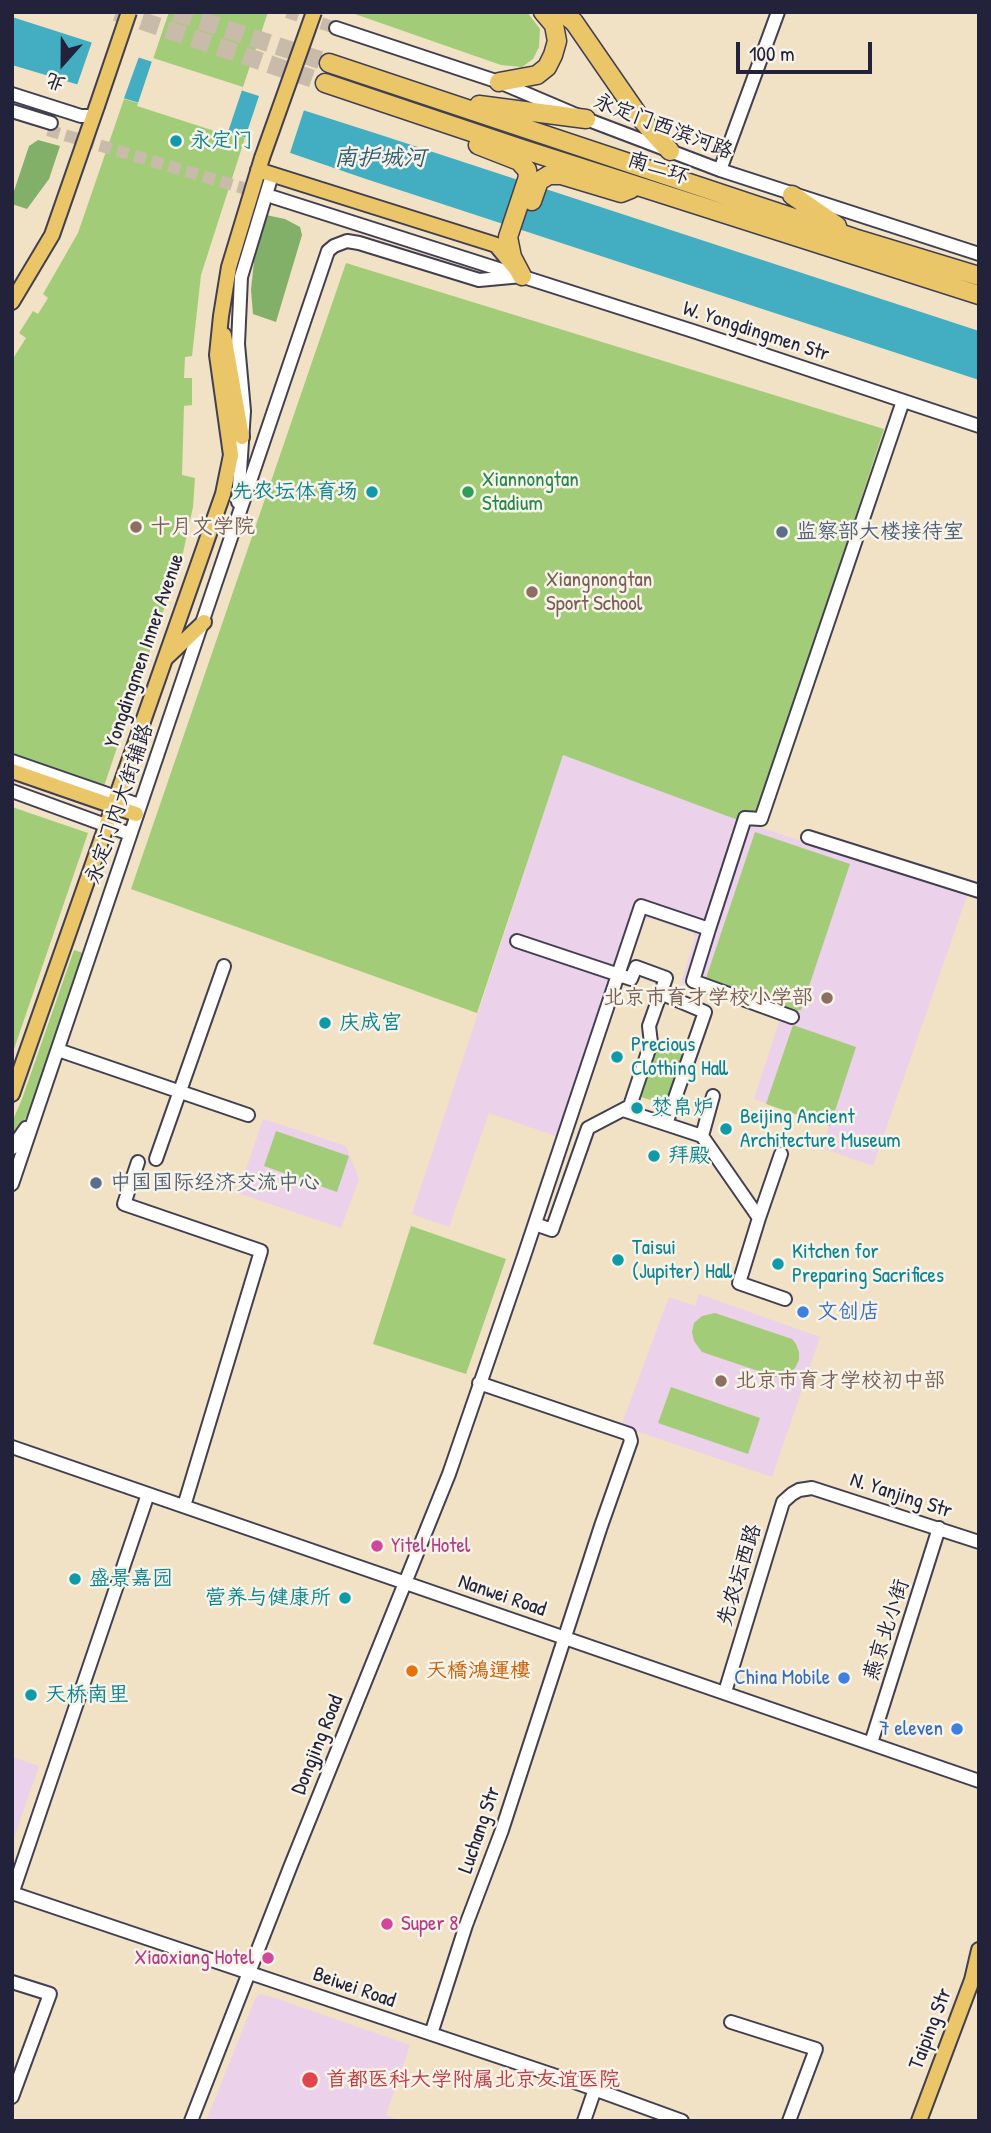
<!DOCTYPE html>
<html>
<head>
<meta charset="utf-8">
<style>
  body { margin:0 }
  #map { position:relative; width:991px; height:2133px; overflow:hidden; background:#f1e1c5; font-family:"Patrick Hand","LXGW WenKai TC",sans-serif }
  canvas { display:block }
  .frame { position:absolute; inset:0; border:14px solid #22223b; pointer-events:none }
  .north { position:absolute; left:28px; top:28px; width:70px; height:70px; -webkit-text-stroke:5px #f7f3e8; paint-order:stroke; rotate:201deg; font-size:19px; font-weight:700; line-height:28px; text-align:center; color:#22223b }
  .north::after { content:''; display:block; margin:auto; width:24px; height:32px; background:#22223b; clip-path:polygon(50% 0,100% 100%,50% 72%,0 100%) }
  .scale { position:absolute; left:736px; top:42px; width:136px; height:32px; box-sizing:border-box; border:4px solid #22223b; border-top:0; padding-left:9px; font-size:21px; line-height:24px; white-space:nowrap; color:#22223b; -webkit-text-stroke:5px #f7f3e8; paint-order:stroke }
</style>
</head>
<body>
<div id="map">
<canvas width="991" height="2133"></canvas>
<div class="frame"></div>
<div class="north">北</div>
<div class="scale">100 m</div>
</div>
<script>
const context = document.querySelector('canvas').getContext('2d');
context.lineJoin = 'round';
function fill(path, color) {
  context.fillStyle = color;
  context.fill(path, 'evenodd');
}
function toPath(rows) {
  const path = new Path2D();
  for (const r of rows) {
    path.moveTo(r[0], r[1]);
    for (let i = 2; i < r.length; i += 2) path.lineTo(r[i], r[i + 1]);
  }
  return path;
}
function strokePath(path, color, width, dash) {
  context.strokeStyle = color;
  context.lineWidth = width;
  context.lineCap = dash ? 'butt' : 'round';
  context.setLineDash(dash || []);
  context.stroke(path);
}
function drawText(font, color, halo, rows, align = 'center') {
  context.font = font + ' "Patrick Hand","LXGW WenKai TC",sans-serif';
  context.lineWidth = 5;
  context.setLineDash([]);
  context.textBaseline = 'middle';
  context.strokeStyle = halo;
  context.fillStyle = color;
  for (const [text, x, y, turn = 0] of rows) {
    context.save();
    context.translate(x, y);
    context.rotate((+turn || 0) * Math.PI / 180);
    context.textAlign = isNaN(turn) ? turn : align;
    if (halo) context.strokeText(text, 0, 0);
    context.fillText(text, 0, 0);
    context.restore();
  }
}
fill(toPath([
  [563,755,750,824,967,896,873,1166,822,1148,829,1125,754,1099,780,1019,681,983,695,938,694,933,650,918,645,920,629,965,624,963,564,1139,489,1113,449,1227,412,1214],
  [263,1119,346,1146,359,1179,341,1228,238,1193],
  [699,1294,820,1337,772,1477,621,1426,669,1297,695,1306],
  [12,1757,39,1766,12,1844],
  [259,1994,269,1996,410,2045,386,2115,400,2121,206,2121,255,1999]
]), '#ecd1ea');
fill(toPath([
  [169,12,268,12,228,132,245,138,201,275,192,356,185,357,184,378,192,378,192,405,184,406,182,475,195,478,193,507,183,553,104,786,12,753,12,360,26,338,19,333,33,311,38,314,48,298,43,294,78,233,124,99,138,103],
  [349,12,527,12,540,29,539,47,533,59,522,67,501,65],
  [346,263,884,429,754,826,563,755,477,1013,131,889],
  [12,807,88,833,12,1055],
  [755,832,850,864,801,1010,789,1012,704,984],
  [74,950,86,954,36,1095,24,1121,12,1139,12,1122,22,1099],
  [793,1025,856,1047,830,1126,766,1104],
  [655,1045,686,1055,669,1106,638,1096],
  [276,1131,349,1156,337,1192,264,1166],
  [411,1226,506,1259,466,1374,373,1344],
  [715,1313,792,1339,796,1344,799,1352,799,1360,795,1368,788,1374,776,1377,702,1352,694,1341,692,1332,694,1323,702,1316],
  [671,1387,760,1418,748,1454,658,1423]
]), '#a3cc78');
fill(toPath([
  [38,140,60,146,49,179,27,209,12,204,12,197,29,146],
  [266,215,285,219,300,227,302,235,276,322,253,314,251,290,256,243]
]), '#82b068');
fill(toPath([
  [12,17,384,136,979,331,979,380,366,179,180,115,12,65]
]), '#43adc2');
fill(toPath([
  [93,39,140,54,123,101,76,88],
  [153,58,243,87,227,135,137,106],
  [260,93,305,107,289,156,244,141]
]), '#f1e1c5');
strokePath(toPath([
  [287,12,336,28],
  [48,130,273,197]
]), '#c8bba9', 12, [12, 6]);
strokePath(toPath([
  [116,12,325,83],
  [175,12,329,63]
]), '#c8bba9', 18, [18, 9]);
const minor = toPath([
  [336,28,499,82,586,119,720,170,979,254],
  [12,94,81,116,94,116],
  [12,111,51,123],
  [720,170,778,12],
  [273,197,696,332,979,426],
  [238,502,244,411,238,344,241,277,272,175],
  [12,761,139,805],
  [12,791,130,834],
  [808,837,979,891],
  [709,929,693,981,792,1017],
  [517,941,631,979,636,967,666,978,649,1026,651,1043,630,1106,588,1128,552,1230,535,1224],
  [660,993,705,1012,666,1124],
  [58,1050,248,1115],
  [623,1110,702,1136,759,1218,739,1283,785,1299],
  [702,1136,713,1096],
  [12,1148,26,1128],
  [156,1159,224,966],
  [138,1162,124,1204,261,1251,184,1506],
  [12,1184,328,251,334,246,347,241,359,243,479,280,522,276],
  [759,1218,781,1154],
  [12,1447,979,1781],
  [725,1692,783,1502,792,1494,799,1490,812,1488,979,1542],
  [871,1743,939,1528],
  [12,1893,583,2085,682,2121],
  [12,1894,148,1494],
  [12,1982,50,1994,12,2097],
  [731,2022,816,2049,789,2121],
  [431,2034,466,1925,502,1830,601,1526,631,1441,629,1434,479,1383],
  [191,2121,291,1865,449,1474,523,1259,641,906,709,929,745,818,761,819,903,401],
  [584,2121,595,2089]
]);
const major = toPath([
  [258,170,490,243,496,245,515,268],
  [12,302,52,235,97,106],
  [224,335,242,437],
  [166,658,204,622],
  [12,771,136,814],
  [12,1094,223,494,231,455,217,355,221,316,229,267,262,158],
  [919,2121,972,1980,979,1950]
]);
const highway = toPath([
  [562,12,574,22,641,119,670,151],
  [329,63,854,238,979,276],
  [499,82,537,75,547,67,553,55,557,41,554,25,543,12],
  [325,83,522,149,979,295],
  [479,105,586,119],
  [478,145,519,161,527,170,528,177,508,237,512,257,522,276],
  [792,195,837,226],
  [532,201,539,181,549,175,561,175,621,193,631,189]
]);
strokePath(minor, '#413f50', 16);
strokePath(major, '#413f50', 18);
strokePath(highway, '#413f50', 21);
strokePath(minor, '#fff', 12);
strokePath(major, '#ebc669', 14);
strokePath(highway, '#ebc669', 18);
const majorBridge = toPath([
  [97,106,129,12],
  [262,158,314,12]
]);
strokePath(majorBridge, '#413f50', 18, []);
strokePath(majorBridge, '#ebc669', 14);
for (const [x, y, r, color] of [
  [176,141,7,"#0f9aa8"],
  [372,492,7,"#0f9aa8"],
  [468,492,7,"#2e9e5b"],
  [136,527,7,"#8d6e63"],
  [782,532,7,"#5c6f8a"],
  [532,592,7,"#8d6e63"],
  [827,998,7,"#8d6e63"],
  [325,1023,7,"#0f9aa8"],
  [617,1057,7,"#0f9aa8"],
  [637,1108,7,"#0f9aa8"],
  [726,1129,7,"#0f9aa8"],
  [654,1156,7,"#0f9aa8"],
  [96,1183,7,"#5c6f8a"],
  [618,1260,7,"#0f9aa8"],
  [778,1264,7,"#0f9aa8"],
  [803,1312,7,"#3f7fe0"],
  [721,1381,7,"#8d6e63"],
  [377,1546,7,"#d1479c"],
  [75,1579,7,"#0f9aa8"],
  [345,1598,7,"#0f9aa8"],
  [412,1671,7,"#e8710a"],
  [844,1678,7,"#3f7fe0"],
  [31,1695,7,"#0f9aa8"],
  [957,1729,7,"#3f7fe0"],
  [387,1924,7,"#d1479c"],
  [268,1958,7,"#d1479c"],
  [310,2080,9,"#e0444e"]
]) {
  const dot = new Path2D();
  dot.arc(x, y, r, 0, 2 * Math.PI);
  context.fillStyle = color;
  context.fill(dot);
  strokePath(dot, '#f7f3e8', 2.5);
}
drawText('21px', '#22223b', '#f7f3e8', [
  ["永定门西滨河路",663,127,21],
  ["南二环",658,169,18],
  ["W. Yongdingmen Str",756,332,18],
  ["Yongdingmen Inner Avenue",145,651,-71],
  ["永定门内大街辅路",120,804,-71],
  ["N. Yanjing Str",901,1496,18],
  ["先农坛西路",740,1575,-73],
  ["Nanwei Road",502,1596,19],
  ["燕京北小街",887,1630,-72],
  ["Dongjing Road",318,1745,-68],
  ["Luchang Str",480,1830,-71],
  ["Beiwei Road",354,1988,19],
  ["Taiping Str",931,2029,-69]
]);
drawText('21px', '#0d838f', '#f7f3e8', [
  ["永定门",190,141],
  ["先农坛体育场",358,492,"right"],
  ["庆成宫",339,1023],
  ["Precious",631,1045],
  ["Clothing Hall",631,1069],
  ["焚帛炉",651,1108],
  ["Beijing Ancient",740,1117],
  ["Architecture Museum",740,1141],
  ["拜殿",668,1156],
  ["Taisui",632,1248],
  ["(Jupiter) Hall",632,1272],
  ["Kitchen for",792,1252],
  ["Preparing Sacrifices",792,1276],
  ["盛景嘉园",89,1579],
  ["营养与健康所",331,1598,"right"],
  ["天桥南里",45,1695]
], 'left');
drawText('21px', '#27864d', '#f7f3e8', [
  ["Xiannongtan",482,480],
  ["Stadium",482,504]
], 'left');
drawText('21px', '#785e54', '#f7f3e8', [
  ["十月文学院",150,527],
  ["Xiangnongtan",546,580],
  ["Sport School",546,604],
  ["北京市育才学校小学部",813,998,"right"],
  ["北京市育才学校初中部",735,1381]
], 'left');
drawText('21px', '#4e5e75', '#f7f3e8', [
  ["监察部大楼接待室",796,532],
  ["中国国际经济交流中心",110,1183]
], 'left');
drawText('21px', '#366cbe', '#f7f3e8', [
  ["文创店",817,1312,"left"],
  ["China Mobile",830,1678],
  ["7 eleven",943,1729]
], 'right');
drawText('21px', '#b23c85', '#f7f3e8', [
  ["Yitel Hotel",391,1546],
  ["Super 8",401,1924],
  ["Xiaoxiang Hotel",254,1958,"right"]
], 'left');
drawText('21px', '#c56008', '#f7f3e8', [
  ["天橋鴻運樓",426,1671]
], 'left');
drawText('21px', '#be3a42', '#f7f3e8', [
  ["首都医科大学附属北京友谊医院",326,2080]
], 'left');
drawText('italic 23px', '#2f5a71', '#f7f3e8', [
  ["南护城河",380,159]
]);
</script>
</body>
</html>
